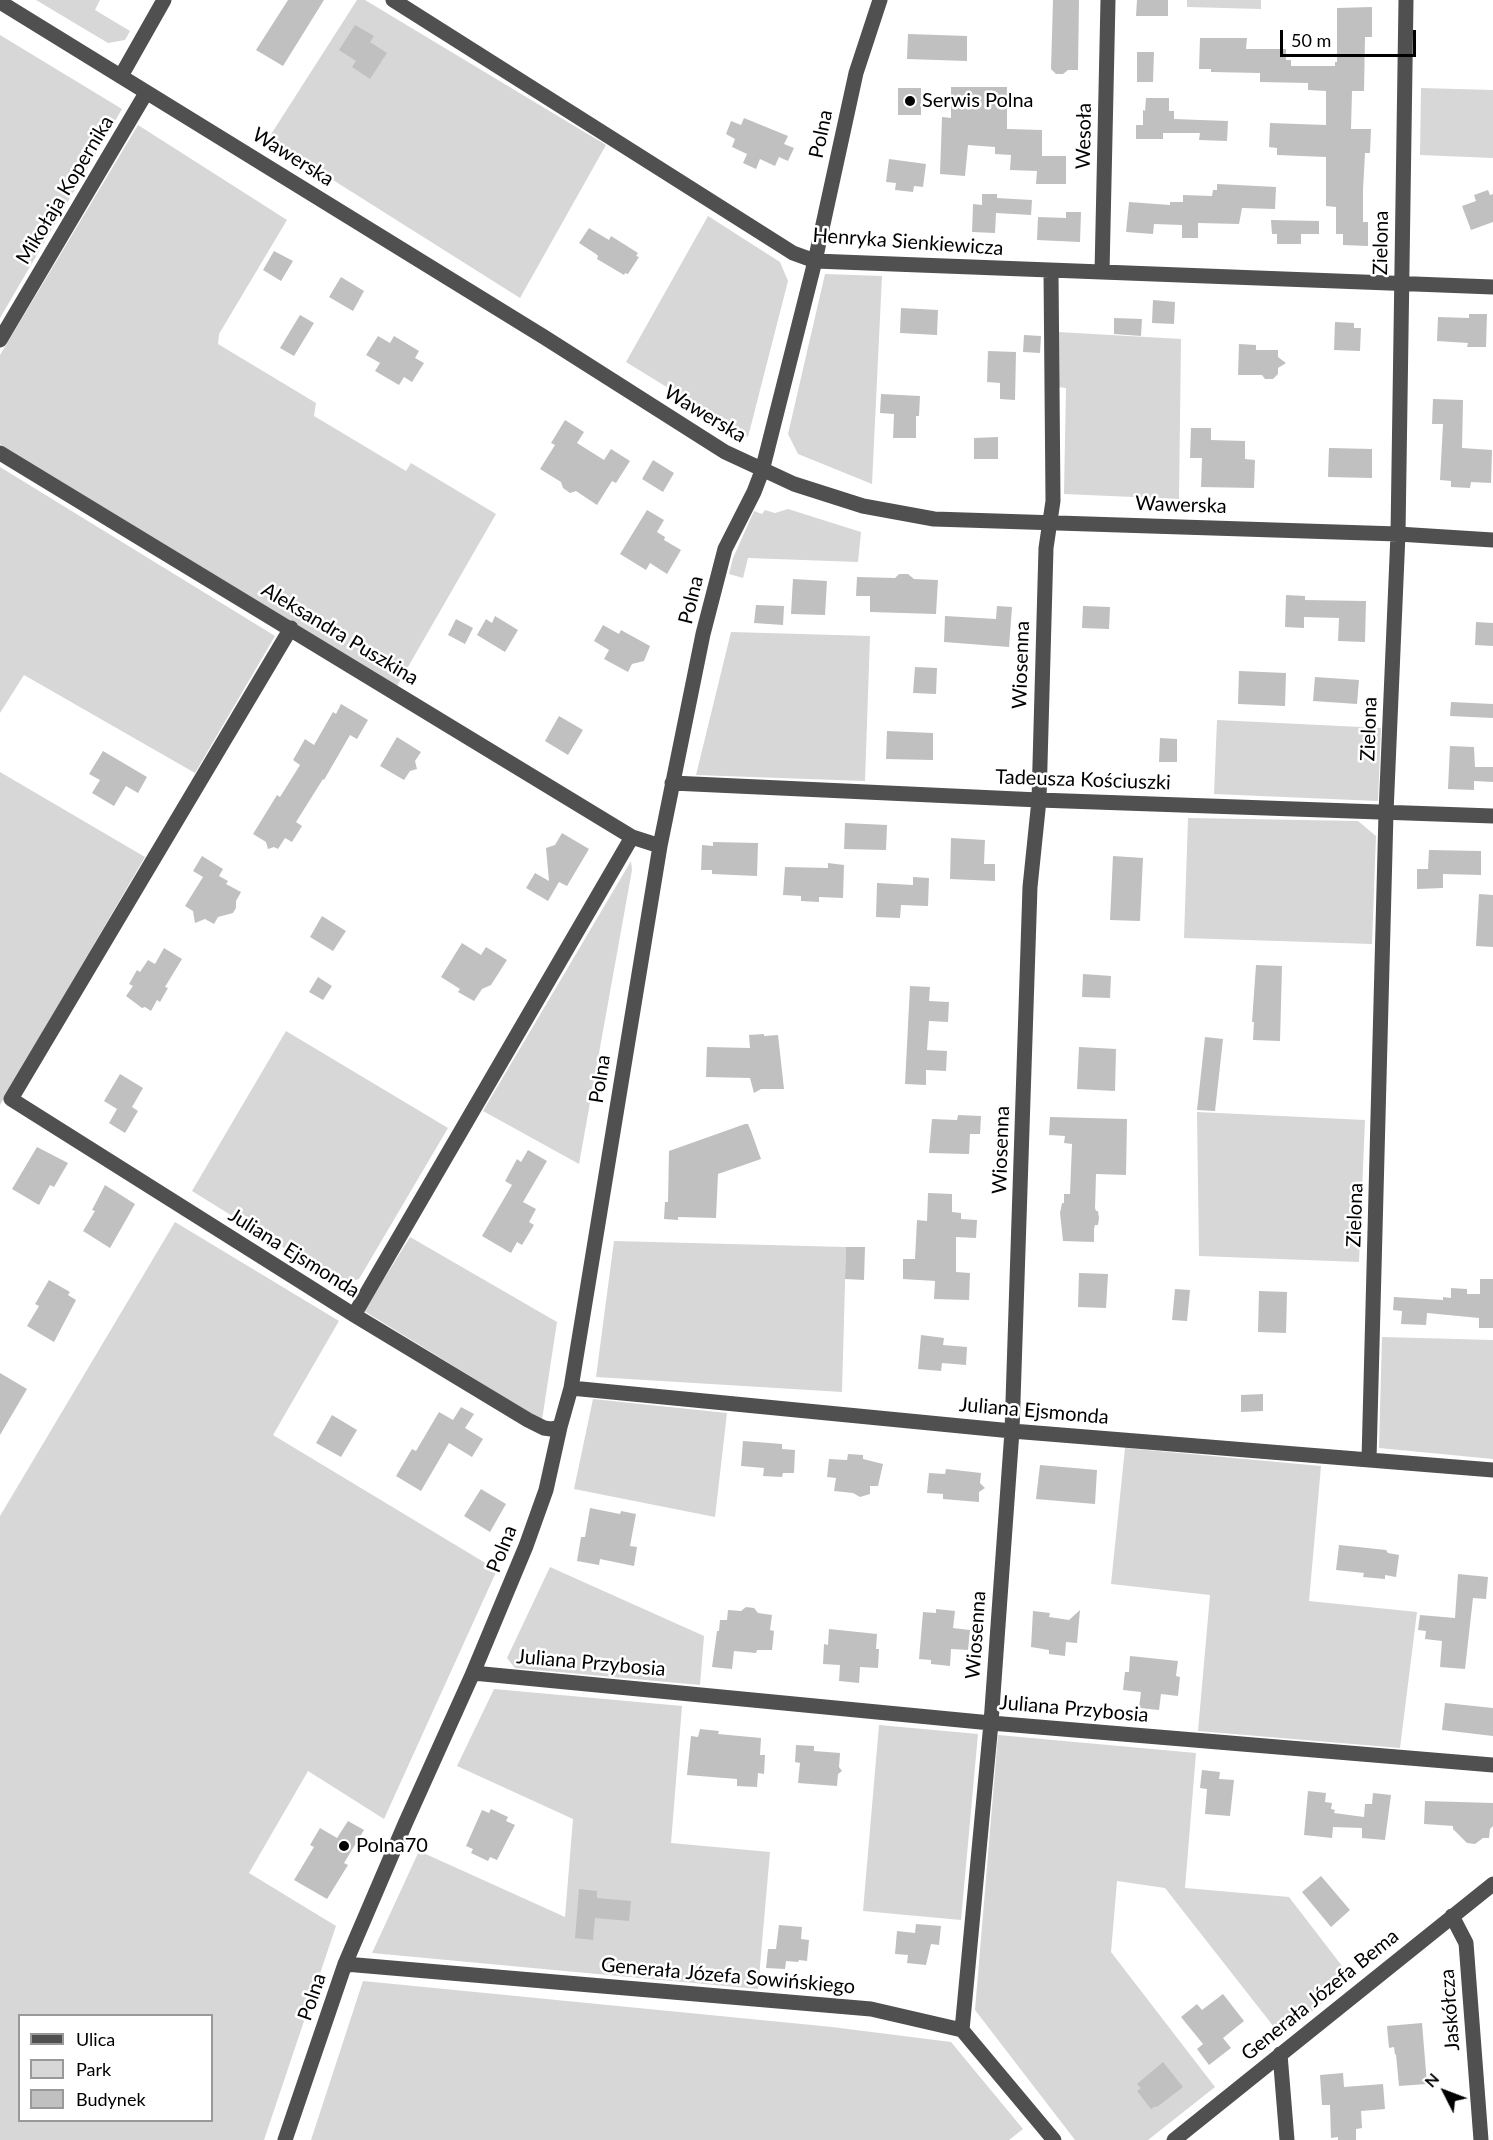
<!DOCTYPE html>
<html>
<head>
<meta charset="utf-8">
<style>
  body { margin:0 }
  #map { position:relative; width:1493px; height:2140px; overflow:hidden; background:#fff; font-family:Lato,sans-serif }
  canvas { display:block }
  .legend { position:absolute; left:18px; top:2014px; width:195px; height:108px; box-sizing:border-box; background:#fff; border:2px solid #999; margin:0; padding:8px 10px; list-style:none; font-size:18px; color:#000 }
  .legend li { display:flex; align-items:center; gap:12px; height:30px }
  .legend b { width:30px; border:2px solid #999 }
  .north { position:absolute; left:1415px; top:2062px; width:60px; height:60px; -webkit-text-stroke:4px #fff; paint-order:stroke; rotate:312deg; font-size:16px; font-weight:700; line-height:24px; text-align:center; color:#000 }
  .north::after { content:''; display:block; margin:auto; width:21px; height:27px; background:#000; clip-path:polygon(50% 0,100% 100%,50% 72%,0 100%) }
  .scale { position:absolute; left:1280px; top:30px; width:136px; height:27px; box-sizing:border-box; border:3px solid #000; border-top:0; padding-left:8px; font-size:18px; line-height:21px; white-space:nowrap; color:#000; -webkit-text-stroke:4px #fff; paint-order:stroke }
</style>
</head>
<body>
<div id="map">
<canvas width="1493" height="2140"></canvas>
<ul class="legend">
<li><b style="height:8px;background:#505050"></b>Ulica</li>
<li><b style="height:16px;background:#d7d7d7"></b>Park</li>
<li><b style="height:16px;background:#c0c0c0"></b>Budynek</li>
</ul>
<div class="north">N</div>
<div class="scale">50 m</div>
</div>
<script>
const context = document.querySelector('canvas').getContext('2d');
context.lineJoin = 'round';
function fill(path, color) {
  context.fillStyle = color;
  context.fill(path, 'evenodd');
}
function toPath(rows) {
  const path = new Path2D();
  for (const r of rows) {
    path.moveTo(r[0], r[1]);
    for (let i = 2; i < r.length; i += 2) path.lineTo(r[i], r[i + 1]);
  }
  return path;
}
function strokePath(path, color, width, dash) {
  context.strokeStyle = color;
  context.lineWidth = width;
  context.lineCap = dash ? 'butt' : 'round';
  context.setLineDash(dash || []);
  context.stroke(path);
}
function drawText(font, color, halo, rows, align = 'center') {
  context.font = font + ' Lato,sans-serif';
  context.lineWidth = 5;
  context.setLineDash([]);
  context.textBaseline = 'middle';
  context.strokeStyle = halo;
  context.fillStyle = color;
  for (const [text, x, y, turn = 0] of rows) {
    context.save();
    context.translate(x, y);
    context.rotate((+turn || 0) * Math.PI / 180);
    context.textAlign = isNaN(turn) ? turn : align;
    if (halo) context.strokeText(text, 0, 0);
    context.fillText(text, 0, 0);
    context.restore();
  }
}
fill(toPath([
  [36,0,100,0,95,10,130,31,125,40,108,43],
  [357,0,365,0,606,145,520,298,268,139],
  [1187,0,1261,0,1261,9,1187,7],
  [0,35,122,109,0,318],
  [1421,88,1493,90,1493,158,1420,155],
  [138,125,287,220,219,334,218,344,316,403,314,416,406,471,411,463,496,514,397,686,0,444,0,355],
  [708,216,780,262,788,281,748,437,626,362],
  [825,274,882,276,872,484,798,454,788,434],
  [1058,332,1181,339,1179,499,1064,494,1066,388,1058,387],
  [0,467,275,636,195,773,24,675,0,713],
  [788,509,861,532,858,562,748,558,743,578,729,574,733,558,754,511,762,514,765,510,775,513],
  [731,632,870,636,865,781,696,775],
  [1217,720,1381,728,1378,801,1214,794],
  [0,772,145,857,0,1105],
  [1188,818,1358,821,1376,836,1372,944,1184,938],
  [631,861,632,870,579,1164,483,1111],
  [286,1031,448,1128,359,1279,342,1284,192,1191],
  [1197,1112,1365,1120,1359,1262,1199,1256],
  [175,1222,339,1321,273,1435,497,1570,384,1819,308,1771,249,1873,336,1926,264,2140,0,2140,0,1516],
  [20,2016,212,2016,212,2120,20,2120],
  [410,1237,557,1322,542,1420,364,1311],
  [614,1241,846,1247,842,1392,596,1377],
  [1382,1337,1493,1340,1493,1459,1379,1448],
  [593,1399,727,1413,715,1517,574,1489],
  [1125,1448,1321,1466,1309,1601,1417,1612,1400,1748,1198,1731,1210,1595,1111,1584],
  [550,1567,704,1636,700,1685,515,1668,507,1658],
  [494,1689,682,1706,671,1843,770,1852,758,1989,372,1953,419,1851,565,1917,573,1819,457,1766],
  [879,1725,978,1734,961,1920,863,1911],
  [998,1735,1196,1753,1185,1888,1289,1897,1352,1979,1281,2036,1165,1888,1117,1881,1111,1952,1215,2087,1148,2140,1075,2140,975,2010],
  [363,1981,832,2027,951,2042,1023,2129,1009,2140,311,2140]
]), '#d7d7d7');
fill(toPath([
  [288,0,324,0,283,66,256,50],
  [1053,0,1079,0,1078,70,1068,70,1063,74,1056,74,1051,69],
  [1137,0,1168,0,1168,16,1136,16],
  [1372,7,1372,37,1365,37,1364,91,1352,91,1351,129,1371,129,1370,153,1365,153,1363,190,1363,222,1368,222,1368,246,1343,245,1343,234,1336,234,1336,207,1326,206,1326,157,1277,155,1277,148,1269,147,1270,123,1326,125,1326,91,1308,90,1308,83,1260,82,1260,73,1211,72,1211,69,1199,69,1200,38,1247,38,1246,49,1286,49,1286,60,1291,60,1291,66,1335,66,1335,62,1337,62,1337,8],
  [355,25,374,36,370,42,387,53,370,79,352,67,356,61,339,50],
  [908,34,967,36,967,61,907,59],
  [1137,52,1154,52,1153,82,1137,82],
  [951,87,1007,87,1007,129,1042,130,1042,156,1066,156,1066,184,1036,184,1037,171,1010,170,1011,155,995,154,995,147,968,145,965,176,940,174,942,117,951,118],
  [898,88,921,88,921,115,898,115],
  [1146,98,1169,98,1169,111,1174,111,1174,119,1228,121,1227,141,1199,140,1200,133,1163,133,1163,139,1136,139,1136,125,1143,125,1143,110,1145,111],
  [744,118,788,136,784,144,794,148,788,161,779,157,775,166,760,159,756,169,743,163,747,154,732,147,735,139,726,134,731,121,741,125],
  [889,159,926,164,923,187,914,186,913,192,895,190,896,183,886,182],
  [1217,184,1276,187,1275,209,1242,208,1239,224,1198,223,1198,238,1182,238,1182,225,1154,224,1153,234,1126,232,1129,202,1170,205,1170,202,1183,202,1183,195,1212,196,1213,190,1217,190],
  [1488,190,1490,195,1493,194,1493,222,1471,230,1462,206,1476,201,1474,195],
  [982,194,997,194,997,198,1032,200,1031,215,996,213,995,233,972,232,973,204,982,205],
  [1066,212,1081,212,1080,242,1037,240,1038,217,1066,218],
  [1271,220,1319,221,1319,234,1301,234,1301,244,1277,244,1277,234,1272,234],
  [589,228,609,240,611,236,638,253,636,256,639,257,628,274,625,273,624,275,597,259,598,256,596,254,579,243],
  [274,251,293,261,281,281,263,270],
  [341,277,364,291,353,311,329,297],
  [1153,300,1175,302,1174,324,1152,323],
  [901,308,938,310,937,335,900,333],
  [1469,314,1487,314,1486,347,1467,347,1468,343,1437,341,1438,317,1469,318],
  [300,315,314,323,294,356,280,348],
  [1114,318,1142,319,1141,336,1114,334],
  [1335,322,1354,323,1354,328,1361,328,1360,351,1334,350],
  [1024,335,1041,336,1040,353,1023,352],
  [378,336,390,343,394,336,419,351,415,358,424,363,412,382,404,377,399,385,375,371,380,363,366,355],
  [1239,344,1256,345,1256,350,1278,350,1278,357,1286,363,1278,368,1278,374,1273,379,1265,379,1262,375,1238,375],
  [988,351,1016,352,1015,400,1000,399,1000,383,987,382],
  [881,394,920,396,919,416,916,416,916,438,893,438,894,414,880,413],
  [1433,399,1463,400,1462,448,1492,450,1491,483,1471,482,1470,488,1451,487,1451,481,1440,480,1443,424,1432,424],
  [565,420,584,432,577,443,604,460,611,449,630,461,616,483,612,481,597,505,576,491,570,493,563,488,561,482,540,469,555,445,551,443],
  [1191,428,1211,428,1211,440,1245,441,1245,459,1255,460,1254,488,1201,487,1202,458,1190,458],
  [998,437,998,459,974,459,974,438],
  [1329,448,1372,449,1372,478,1328,477],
  [653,460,674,473,663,492,642,479],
  [647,510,664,520,657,532,665,537,664,540,681,550,667,574,650,563,646,570,620,554],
  [899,574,908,574,914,579,938,580,936,614,870,612,870,596,856,596,857,577,895,578],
  [793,579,827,581,825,615,791,614],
  [1286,595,1305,596,1305,600,1366,601,1365,642,1338,641,1339,618,1304,617,1304,628,1285,627],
  [756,605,784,606,783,625,754,623],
  [997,606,1012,607,1009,647,944,642,945,616,996,619],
  [1083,606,1110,607,1109,629,1082,628],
  [495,616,518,630,505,652,477,635,486,619,492,623],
  [456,619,473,628,465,644,448,635],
  [1476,622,1493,623,1493,646,1475,645],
  [603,625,619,634,621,630,650,646,644,661,632,664,628,672,604,659,609,650,594,641],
  [915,667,937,668,936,694,913,693],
  [1239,671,1286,673,1285,706,1238,704],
  [1315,677,1359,680,1357,704,1313,701],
  [1451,702,1493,704,1493,718,1450,716],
  [341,704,368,720,357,739,350,735,324,780,323,779,296,822,302,826,292,842,285,838,278,849,274,847,268,849,266,842,253,834,277,795,280,797,300,765,293,760,305,739,314,745,333,712,336,714],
  [559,716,583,730,568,755,545,741],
  [887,731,933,733,933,760,886,759],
  [397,737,421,752,415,761,417,769,410,771,404,780,380,766],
  [1160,738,1177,739,1177,762,1159,762],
  [1450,746,1474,747,1475,767,1493,767,1493,782,1474,781,1474,790,1448,789],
  [103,751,147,777,138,793,126,786,114,806,92,793,100,780,89,774],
  [845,823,887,825,886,850,844,849],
  [562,833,589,849,567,886,559,882,548,901,526,888,535,873,549,881,546,848,555,845],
  [951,838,985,840,984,864,995,864,995,881,950,879],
  [713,842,758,843,757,876,712,874,712,870,701,870,702,845,713,846],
  [1429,850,1481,851,1481,875,1443,874,1443,888,1417,889,1417,869,1428,869],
  [202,856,223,869,219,876,228,881,226,884,241,892,236,901,236,908,233,913,218,917,214,924,205,919,195,923,193,911,185,906,203,877,193,871],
  [1113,856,1143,858,1140,921,1110,920],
  [828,863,844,865,843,898,819,897,819,902,801,901,801,896,783,895,785,867,828,868],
  [913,877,929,878,928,906,901,905,900,918,876,917,877,883,913,885],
  [1479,894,1493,895,1493,947,1476,946],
  [322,916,346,931,333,951,310,937],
  [462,943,481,955,486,947,507,960,491,985,482,989,474,1001,458,992,460,989,441,977],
  [164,948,182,959,165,987,168,988,160,1002,157,1000,151,1011,145,1007,142,1008,126,996,133,986,129,984,137,970,140,972,148,960,155,964],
  [1256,965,1282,966,1280,1041,1253,1040,1254,1022,1252,1022],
  [1083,974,1111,976,1110,998,1082,997],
  [318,977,332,986,323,1000,309,992],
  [910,986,930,987,929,1001,949,1002,948,1022,929,1021,927,1050,947,1051,946,1071,926,1070,926,1085,905,1084],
  [764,1034,764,1036,778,1035,784,1089,761,1089,754,1093,750,1078,706,1077,707,1047,750,1048,749,1035],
  [1205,1037,1223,1039,1215,1111,1197,1110],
  [1079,1047,1116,1049,1115,1091,1077,1089],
  [120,1074,143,1088,132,1107,138,1111,125,1133,109,1123,117,1109,104,1101],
  [958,1115,981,1116,980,1134,970,1134,969,1154,929,1153,932,1119,957,1120],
  [1050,1117,1127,1119,1126,1175,1096,1174,1095,1208,1096,1211,1098,1211,1099,1218,1098,1225,1095,1225,1094,1229,1094,1242,1063,1241,1060,1213,1062,1203,1064,1203,1064,1194,1070,1194,1072,1144,1064,1143,1065,1136,1049,1135],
  [745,1124,748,1124,751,1131,761,1159,718,1174,716,1218,678,1217,678,1220,664,1219,665,1202,668,1202,669,1151],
  [37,1147,68,1163,54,1187,50,1185,39,1205,12,1189],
  [528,1150,547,1161,523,1202,536,1209,529,1222,534,1225,522,1245,517,1242,511,1253,482,1236,512,1185,505,1181,517,1159,521,1162],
  [105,1185,135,1204,110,1248,83,1231,95,1211,92,1210],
  [928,1193,952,1194,952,1212,961,1213,961,1219,977,1220,976,1238,956,1237,956,1272,970,1273,969,1300,934,1299,935,1281,903,1279,903,1259,915,1259,917,1220,927,1221],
  [846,1247,865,1247,864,1280,845,1279],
  [1079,1273,1108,1274,1106,1308,1078,1307],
  [1480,1279,1493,1279,1493,1328,1479,1328,1479,1318,1427,1313,1426,1325,1401,1324,1402,1311,1393,1310,1394,1297,1443,1300,1443,1297,1451,1298,1451,1288,1467,1289,1467,1294,1480,1294],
  [49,1280,70,1292,68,1295,76,1300,54,1342,27,1326,39,1306,35,1304],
  [1175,1289,1190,1290,1187,1321,1172,1320],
  [1259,1291,1287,1292,1286,1333,1258,1332],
  [921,1335,944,1338,943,1345,967,1347,966,1365,942,1363,941,1371,918,1369],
  [0,1373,27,1389,0,1435],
  [1263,1394,1263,1411,1241,1412,1241,1395],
  [461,1407,474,1414,465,1428,483,1439,472,1457,449,1443,421,1491,396,1476,412,1449,416,1451,439,1412,453,1420],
  [332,1415,357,1430,341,1457,316,1443],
  [743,1441,782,1444,782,1449,795,1450,794,1473,783,1473,782,1477,763,1476,764,1468,741,1466],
  [848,1454,863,1455,863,1459,883,1464,878,1486,870,1486,870,1494,860,1497,853,1493,834,1491,836,1478,827,1477,829,1459,847,1460],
  [1040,1465,1097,1470,1095,1504,1036,1499],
  [946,1469,981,1473,980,1483,985,1488,979,1492,979,1502,943,1499,943,1494,927,1493,929,1473,945,1474],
  [481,1489,506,1504,490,1532,464,1516],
  [590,1508,620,1514,621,1511,636,1514,630,1546,637,1547,634,1566,600,1559,599,1565,577,1561,581,1537,585,1537],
  [1339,1545,1386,1550,1388,1553,1399,1555,1396,1577,1385,1575,1385,1579,1363,1577,1364,1573,1336,1570],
  [1458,1574,1488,1577,1486,1599,1473,1598,1465,1669,1440,1667,1442,1641,1425,1639,1426,1631,1418,1630,1420,1615,1455,1618],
  [746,1607,754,1608,758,1613,772,1615,770,1630,774,1631,772,1650,757,1650,756,1653,734,1651,732,1669,712,1667,717,1631,719,1631,720,1620,727,1620,728,1610,741,1611],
  [936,1609,955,1611,953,1628,970,1630,968,1650,951,1649,950,1666,931,1664,931,1660,919,1659,923,1612,936,1613],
  [1080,1610,1077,1643,1066,1642,1065,1656,1049,1654,1049,1650,1031,1647,1033,1611,1050,1613,1049,1617,1069,1620],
  [829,1629,877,1634,876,1649,879,1649,878,1668,860,1667,859,1683,839,1681,840,1665,823,1664,824,1644,828,1645],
  [1130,1656,1178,1661,1176,1676,1180,1677,1178,1696,1161,1694,1159,1710,1139,1708,1141,1692,1123,1690,1125,1672,1129,1672],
  [1445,1703,1493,1708,1493,1736,1442,1730],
  [700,1729,719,1731,718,1734,761,1738,760,1755,765,1755,764,1774,758,1773,757,1787,737,1786,737,1779,687,1775,691,1736,698,1737],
  [796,1745,814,1746,814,1751,840,1753,839,1767,842,1771,838,1774,837,1786,798,1783,800,1763,795,1762],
  [1202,1770,1220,1772,1219,1779,1234,1780,1230,1816,1205,1814,1207,1789,1200,1788],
  [1308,1791,1326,1793,1325,1802,1332,1803,1331,1809,1335,1810,1334,1813,1364,1817,1365,1804,1372,1804,1373,1793,1391,1795,1385,1840,1362,1838,1362,1828,1333,1827,1332,1838,1304,1835],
  [1425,1801,1493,1803,1493,1826,1490,1829,1489,1838,1483,1838,1475,1844,1467,1843,1453,1829,1453,1826,1424,1824],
  [491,1809,508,1817,506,1821,515,1825,497,1860,490,1857,488,1861,471,1853,473,1849,466,1846,482,1810,489,1813],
  [348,1821,364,1830,344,1863,348,1865,327,1899,294,1880,314,1847,310,1845,320,1828,337,1838],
  [1321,1876,1350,1910,1331,1927,1302,1892],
  [579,1889,597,1891,597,1898,631,1901,629,1921,595,1918,593,1940,575,1938],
  [916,1924,941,1926,939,1945,931,1944,926,1965,907,1963,908,1955,895,1954,897,1931,915,1933],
  [779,1925,802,1927,801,1939,809,1940,807,1961,799,1960,798,1962,786,1961,785,1969,766,1968,768,1949,776,1949],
  [1223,1994,1244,2021,1223,2038,1231,2048,1209,2065,1197,2049,1203,2044,1181,2017,1197,2004,1202,2010],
  [1422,2023,1427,2084,1399,2086,1396,2054,1395,2055,1394,2047,1389,2048,1387,2026],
  [1163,2062,1183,2087,1157,2107,1156,2106,1151,2109,1137,2091,1141,2088,1137,2084],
  [1343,2073,1344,2087,1383,2084,1385,2109,1361,2111,1362,2128,1356,2129,1356,2140,1338,2140,1338,2137,1331,2138,1330,2105,1322,2105,1320,2075]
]), '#c0c0c0');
strokePath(toPath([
  [393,0,793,253,815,261,1493,287],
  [0,2,544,337,725,452,794,484,863,506,934,519,1398,534,1493,540],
  [121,76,164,0],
  [1102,272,1108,0],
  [0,340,146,93],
  [0,453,632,837,660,846],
  [291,628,11,1099,354,1315,528,1420,544,1428,551,1429,560,1427],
  [672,783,1039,800,1493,816],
  [354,1315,632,837],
  [571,1388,1012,1431,1493,1470],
  [1369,1459,1386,813,1398,534,1406,0],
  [473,1673,991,1723,1493,1765],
  [1452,1916,1466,1943,1481,2140],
  [345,1964,871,2009,962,2030,1054,2140],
  [962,2030,991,1723,1012,1431,1030,887,1039,800,1046,548,1053,501,1051,271],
  [1280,2054,1287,2140],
  [285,2140,345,1964,405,1824,473,1673,526,1546,546,1490,560,1427,571,1388,660,846,703,634,725,549,754,492,762,471,815,261,856,73,880,0],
  [1174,2140,1493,1884]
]), '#505050', 15);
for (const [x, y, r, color] of [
  [910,101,6,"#000"],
  [344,1846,6,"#000"]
]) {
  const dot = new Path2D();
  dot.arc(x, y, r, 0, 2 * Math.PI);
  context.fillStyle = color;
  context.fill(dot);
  strokePath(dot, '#fff', 2);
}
drawText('20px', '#000', '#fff', [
  ["Serwis Polna",922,101],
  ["Polna70",356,1846]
], 'left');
drawText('20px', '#000', '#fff', [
  ["Polna",821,134,-78],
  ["Wesoła",1084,136,-89],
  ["Wawerska",293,157,32],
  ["Mikołaja Kopernika",65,190,-59],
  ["Henryka Sienkiewicza",908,242,4],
  ["Zielona",1381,243,-89],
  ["Wawerska",705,414,31],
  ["Wawerska",1181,505,2],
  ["Polna",691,600,-76],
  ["Aleksandra Puszkina",340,634,31],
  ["Wiosenna",1021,665,-88],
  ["Zielona",1369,729,-88],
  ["Tadeusza Kościuszki",1083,780,2],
  ["Polna",600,1079,-81],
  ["Wiosenna",1001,1150,-88],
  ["Zielona",1355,1215,-88],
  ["Juliana Ejsmonda",294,1253,32],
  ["Juliana Ejsmonda",1034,1411,5],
  ["Polna",502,1549,-68],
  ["Wiosenna",976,1635,-86],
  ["Juliana Przybosia",591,1663,5],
  ["Juliana Przybosia",1074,1709,5],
  ["Generała Józefa Sowińskiego",728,1976,5],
  ["Generała Józefa Bema",1320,1995,-39],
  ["Polna",312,1997,-71],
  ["Jaskółcza",1450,2010,-94]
]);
</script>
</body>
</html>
